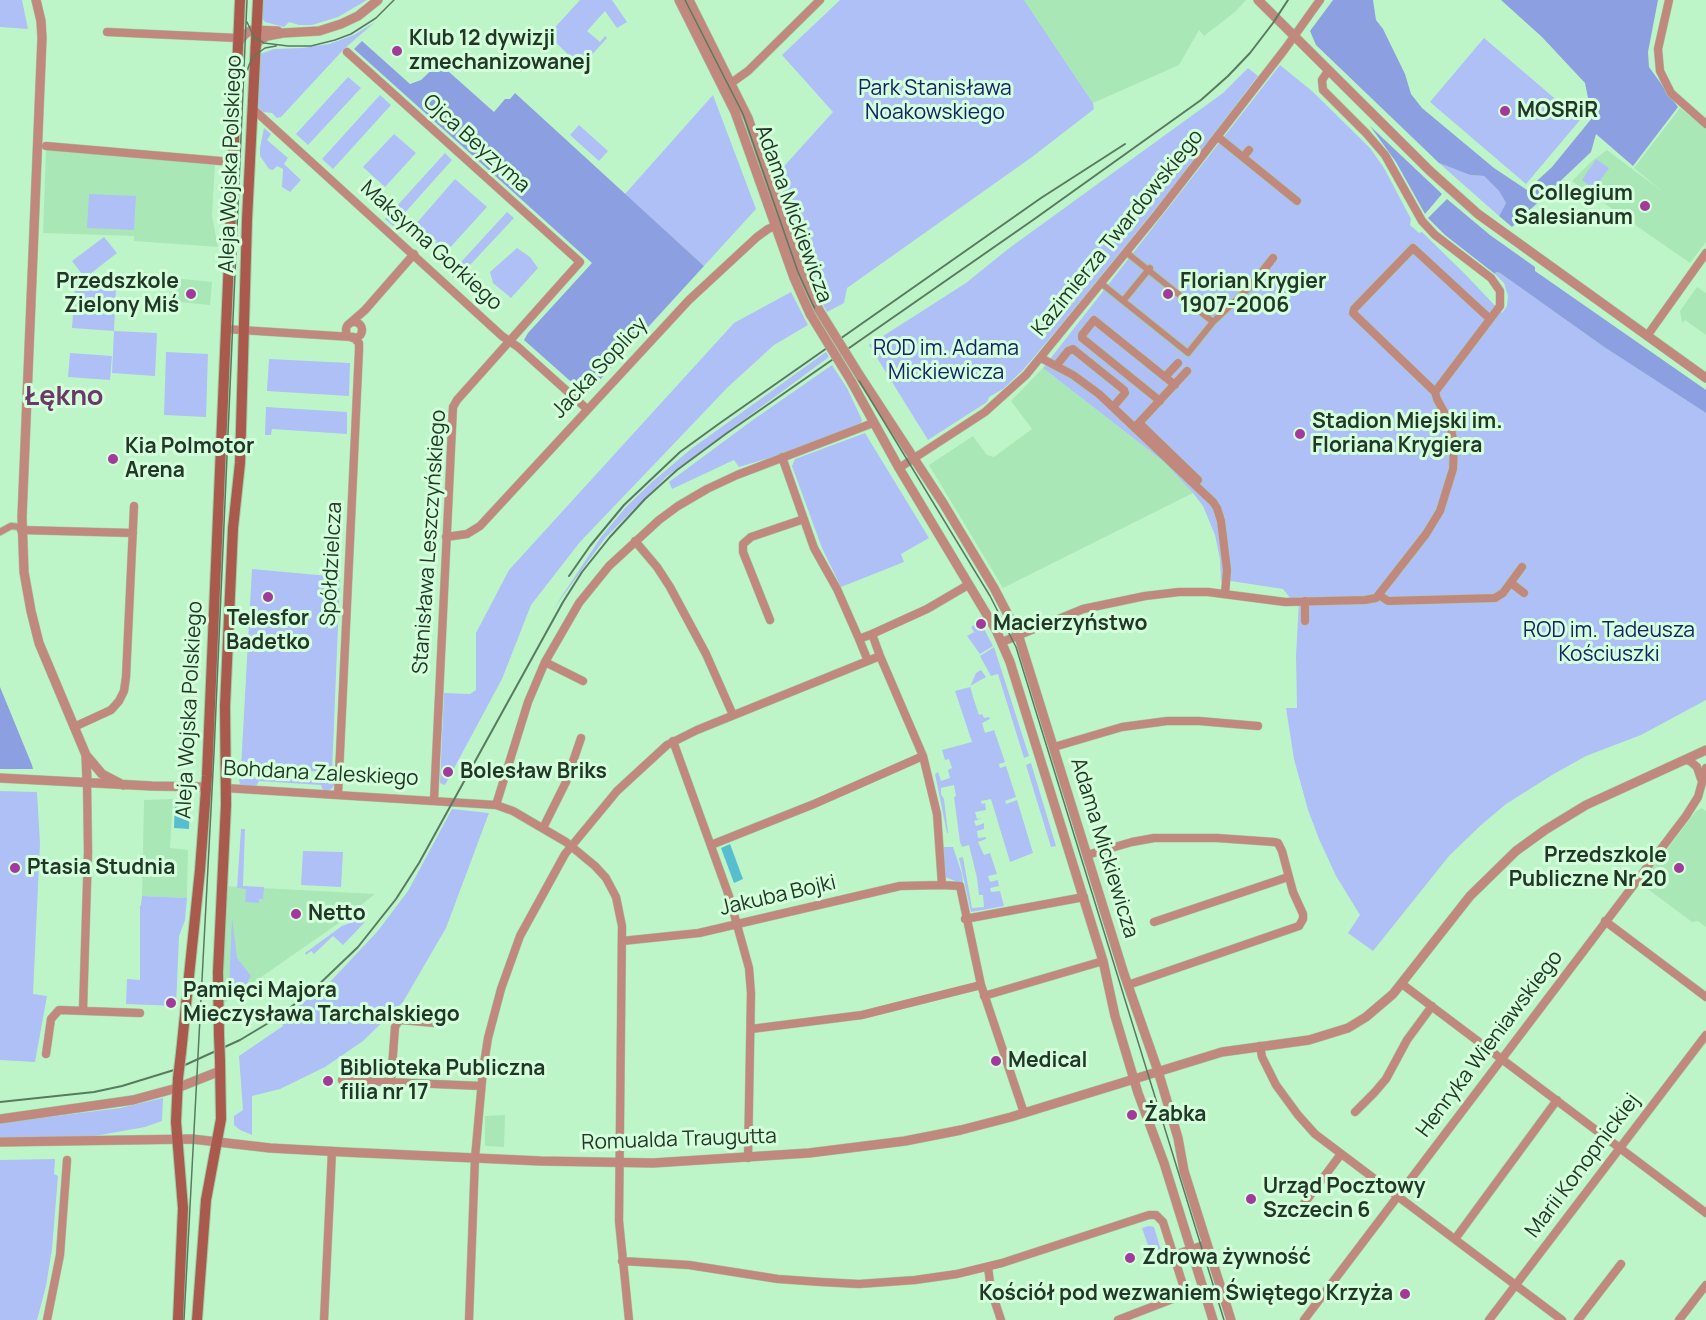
<!DOCTYPE html>
<html>
<head>
<meta charset="utf-8">
<style>
  body { margin:0 }
  canvas { display:block; background:#bdf5c8 }
</style>
</head>
<body>
<canvas width="1706" height="1320"></canvas>
<script>
const context = document.querySelector('canvas').getContext('2d');
context.lineJoin = 'round';
function fill(path, color) {
  context.fillStyle = color;
  context.fill(path, 'evenodd');
}
function toPath(rows) {
  const path = new Path2D();
  for (const r of rows) {
    if (r.length === 3) {
      path.moveTo(r[0] + r[2], r[1]);
      path.arc(r[0], r[1], r[2], 0, 2 * Math.PI);
      continue;
    }
    path.moveTo(r[0], r[1]);
    for (let i = 2; i < r.length; i += 2) path.lineTo(r[i], r[i + 1]);
  }
  return path;
}
function strokePath(path, color, width, dash) {
  context.strokeStyle = color;
  context.lineWidth = width;
  context.lineCap = dash ? 'butt' : 'round';
  context.setLineDash(dash || []);
  context.stroke(path);
}
function drawText(font, color, halo, rows, align = 'center') {
  context.font = font + ' Manrope,sans-serif';
  context.lineWidth = 6;
  context.setLineDash([]);
  context.textBaseline = 'middle';
  context.strokeStyle = halo;
  context.fillStyle = color;
  for (const [text, x, y, turn = 0] of rows) {
    context.save();
    context.translate(x, y);
    context.rotate((+turn || 0) * Math.PI / 180);
    context.textAlign = isNaN(turn) ? turn : align;
    if (halo) context.strokeText(text, 0, 0);
    context.fillText(text, 0, 0);
    context.restore();
  }
}
fill(toPath([
  [1024,0,1246,0,1235,12,1204,36,1199,30,1179,65,1093,103],
  [1680,108,1706,129,1706,242,1690,263,1572,181,1592,161,1607,150,1663,192,1634,168],
  [46,149,215,164,212,216,218,247,134,241,134,236,43,233],
  [172,278,212,282,210,305,170,301],
  [1697,287,1706,293,1706,335,1685,320,1682,323,1680,311],
  [1043,368,1164,462,1193,493,1003,588,929,465,973,436,987,455,994,457,1032,429,1011,401],
  [173,799,170,848,188,850,187,898,142,896,144,800],
  [1702,808,1706,811,1706,927,1698,921,1692,922,1641,884,1696,811],
  [224,886,375,894,336,925,221,1005],
  [505,1115,504,1147,485,1146,485,1116]
]), '#aae7b7');
fill(toPath([
  [0,0,22,0,28,29,0,27],
  [262,0,367,0,338,17,312,25,299,25,289,22,284,27,265,22,261,17],
  [580,0,612,0,627,22,617,28,605,11,587,31,600,42,605,36,607,38,581,67,548,35],
  [840,0,1024,0,1093,103,1094,109,1032,157,847,288,844,303,827,312,823,305,777,174,833,112,782,55],
  [375,22,344,49,281,117,277,118,272,113,263,112,260,109,257,105,258,55,274,49,302,48,329,44,354,35],
  [1484,38,1580,120,1526,184,1430,102],
  [1280,65,1312,91,1370,148,1384,168,1411,219,1410,225,1419,233,1422,232,1465,274,1502,313,1507,306,1508,296,1504,283,1495,274,1496,272,1500,273,1604,347,1706,413,1706,700,1641,735,1586,756,1552,775,1506,804,1480,826,1449,856,1373,951,1348,933,1360,915,1336,876,1319,839,1308,810,1294,759,1286,708,1297,708,1296,656,1299,600,1291,599,1283,589,1224,580,1221,582,1220,559,1215,535,1203,506,1193,493,1164,462,1043,368],
  [1248,68,1258,76,1170,191,1061,325,1023,370,1003,389,989,397,987,402,928,440,869,345,966,283,1008,249,1223,93],
  [348,77,361,88,308,145,296,134],
  [380,95,391,105,333,169,322,159],
  [713,95,756,209,704,266,625,194],
  [579,125,608,151,599,161,570,135],
  [264,128,271,134,267,140,288,158,284,164,301,180,290,192,282,187,283,169,277,166,273,170,269,169,260,156,260,148],
  [394,134,416,153,385,187,363,167],
  [445,153,452,160,393,226,385,219],
  [1596,159,1609,168,1594,189,1582,180],
  [1439,163,1470,175,1484,176,1499,191,1506,203,1499,216],
  [455,179,487,207,446,252,435,243,437,241,415,225],
  [89,194,136,196,134,230,87,228],
  [507,212,514,218,456,280,450,274],
  [104,237,117,253,85,278,72,261],
  [517,248,530,257,538,268,511,298,493,283,490,272],
  [75,284,116,287,114,331,157,333,155,376,112,373,114,331,72,328],
  [791,292,808,325,774,345,728,387,580,542,531,605,502,679,445,785,440,783,444,693,470,694,476,690,476,633,509,570,734,323],
  [166,352,208,354,206,417,164,415],
  [826,352,829,357,666,477,606,537,552,611,601,537,626,507,652,482,691,449],
  [70,353,112,356,110,380,68,377],
  [269,359,350,363,349,396,267,391],
  [832,365,847,388,862,420,860,425,796,450,739,467,734,460,672,489,669,482,750,422],
  [266,407,347,412,347,434,272,429,271,435,265,435],
  [865,433,929,538,901,554,904,562,841,587,822,548,792,466,795,459],
  [252,569,340,577,332,772,241,768],
  [980,621,993,646,980,654,967,636,974,632,971,627],
  [994,647,1029,756,1024,758,998,674,991,676,980,656],
  [981,670,986,677,970,686,973,697,979,715,982,714,984,718,989,717,990,719,982,723,985,733,994,730,1005,762,999,764,1000,768,1006,766,1016,797,1005,801,1006,804,1017,800,1033,853,1010,862,991,799,981,801,982,804,985,803,986,810,975,812,977,819,983,818,974,821,976,826,984,823,984,829,977,831,978,838,986,837,986,839,978,842,984,855,990,853,997,874,988,876,990,882,998,880,999,886,990,888,991,892,1000,891,1004,906,971,912,959,858,963,857,972,908,984,907,983,895,979,895,977,878,969,845,962,847,960,842,954,797,956,796,954,785,941,788,941,794,944,799,948,833,947,833,935,774,938,772,941,781,950,778,948,770,952,768,949,759,945,760,942,750,972,742,955,691,970,687,976,673],
  [1031,763,1056,846,1051,847,1026,765],
  [252,777,334,781,334,786,330,790,323,790,321,785,259,781,256,786,240,785,239,779,249,779],
  [0,791,37,792,40,843,33,994,47,996,35,1062,0,1060],
  [452,809,489,813,446,928,403,1002,363,1041,325,1067,280,1089,252,1096,252,1135,240,1130,234,1125,234,1116,243,1110,239,1056,283,1026,281,1019,328,984,377,932,408,891],
  [241,829,245,829,243,886,264,887,263,899,259,899,259,903,245,902,246,889,237,888],
  [942,847,953,847,962,874,964,889,960,883,945,877],
  [303,851,343,852,341,887,301,885],
  [142,896,187,898,185,920,179,936,176,1006,126,1004,127,979,140,980,140,906,141,905],
  [232,917,237,958,251,976,246,985,229,990],
  [355,921,365,922,343,945,333,936,314,954,311,951,306,955,305,953,342,926],
  [163,1098,162,1121,145,1127,89,1137,0,1138,0,1123,120,1108],
  [55,1159,54,1174,58,1176,52,1249,46,1286,37,1320,0,1320,0,1160],
  [1149,1226,1154,1227,1163,1257,1153,1260,1142,1228]
]), '#afc0f6');
fill(toPath([
  [1333,0,1373,0,1376,20,1383,29,1405,74,1411,94,1422,108,1494,168,1527,190,1552,167,1592,118,1585,83,1542,37,1501,0,1658,0,1648,52,1649,67,1678,107,1633,166,1596,134,1591,152,1512,227,1499,216,1506,203,1499,191,1484,176,1470,175,1439,163,1316,45,1310,31],
  [362,41,410,84,421,80,439,63,494,112,505,99,510,99,515,93,704,266,586,395,524,340,528,333,592,263,354,49],
  [1370,126,1442,194,1425,214,1396,162],
  [1447,199,1490,235,1535,267,1535,271,1706,390,1706,413,1604,347,1500,273,1496,272,1495,274,1445,235,1428,218],
  [0,687,32,765,33,769,0,769]
]), '#8ca0e1');
fill(toPath([
  [175,799,190,800,189,829,174,828],
  [730,844,743,879,734,883,721,848]
]), '#57bed0');
const pedestrian = toPath([
  [1102,284,1188,353,1213,322,1127,253],
  [1123,301,1150,268],
  [1213,322,1252,285],
  [0,532,11,526,21,527]
]);
const minor = toPath([
  [1669,0,1658,49,1660,71,1671,93,1706,124],
  [107,32,238,38],
  [347,52,580,262,457,400,453,407,434,800],
  [1328,71,1322,80,1323,90,1366,133,1385,155,1422,221,1435,235,1491,278,1500,291,1500,306,1435,392],
  [727,86,748,71,820,0],
  [252,108,502,336,518,347,587,409],
  [1218,137,1297,201],
  [46,146,232,162],
  [1243,157,1249,150],
  [1252,285,1273,258],
  [354,330,8],
  [349,324,365,310,414,254],
  [225,329,352,337],
  [1647,336,1706,253],
  [1041,358,1073,375,1099,394,1213,502,1217,508,1221,521,1227,570,1225,594],
  [1056,366,1068,351,1073,349,1124,390,1125,393,1113,407],
  [1165,377,1178,363],
  [1160,401,1082,338,1082,335,1094,320,1175,385],
  [1139,423,1198,480],
  [1137,425,1187,371],
  [782,457,814,548,837,589,859,639],
  [899,468,985,412,1026,375,1158,213,1285,49,1320,0],
  [21,530,133,533],
  [446,537,467,534,480,526,689,300,757,237,768,229,781,224],
  [635,541,657,567,670,587,706,654,733,715],
  [1511,583,1524,593],
  [1379,595,1388,601,1495,598,1503,593,1522,567],
  [770,620,743,552,743,544,751,537,804,519],
  [1305,621,1305,601],
  [1002,642,1083,609,1145,596,1179,592,1208,592,1285,602,1365,600,1376,598,1426,534,1440,511,1453,469,1454,445,1450,423,1437,399,1435,392,1355,315,1353,313,1354,309,1413,248,1490,319],
  [880,656,923,756,937,814,942,885,960,886,981,985,1024,1113],
  [868,661,859,639,872,634],
  [545,662,583,681],
  [74,727,111,710,119,701,124,691,126,677,134,506],
  [673,741,729,896,749,968,751,993,748,1158],
  [1054,747,1122,727,1167,721,1199,721,1258,726],
  [1686,760,1690,761,1697,767,1701,779],
  [225,788,496,805,513,811,566,842,595,866,606,878,616,897,622,926,619,1221,629,1320],
  [338,795,359,350,359,343,353,337],
  [496,805,528,702,545,662,579,603,609,566,659,520,678,506,707,489,737,475,873,423],
  [543,828,566,782,581,738],
  [711,845,814,804,923,756],
  [1087,855,1132,842,1154,838,1217,838,1274,842,1278,843,1282,851,1293,892,1303,914,1303,919,1299,926,1128,985],
  [965,919,1084,897],
  [1605,921,1706,997],
  [1154,922,1288,877],
  [622,941,699,933,900,886,942,885],
  [1402,984,1706,1213],
  [984,996,1103,961],
  [83,1010,88,852,87,782],
  [751,1029,862,1015,981,985],
  [1260,1046,1262,1057,1276,1085,1298,1115,1315,1134,1562,1320],
  [46,1054,51,1019,59,1010,140,1013],
  [342,1080,481,1086],
  [391,1082,395,1027,398,1022,401,1020,435,1023,440,1021],
  [1355,1112,1374,1093,1386,1079,1407,1040,1432,1006],
  [1297,1213,1341,1154],
  [1455,1239,1557,1100],
  [1174,1255,1207,1244],
  [622,1261,689,1265,778,1279,821,1282,859,1284,915,1280,957,1274,1002,1263,1149,1215,1156,1215,1163,1222,1184,1288,1183,1292,1175,1298,1118,1320],
  [988,1267,991,1290,1001,1320],
  [47,1320,60,1255,67,1160],
  [324,1320,332,1151],
  [469,1320,475,1158,483,1070,488,1038,501,989,520,936,565,854,617,791,667,745,697,730,880,656,872,634,927,609,968,585],
  [1304,1320,1686,816,1698,797,1706,768],
  [1489,1320,1706,1035],
  [1578,1320,1621,1264],
  [1679,1320,1706,1285]
]);
const tertiary = toPath([
  [36,0,41,21,42,38,22,517,24,572,31,611,39,643,86,755,102,774,123,785],
  [679,0,735,112,794,278,810,314],
  [689,0,748,118,799,267,819,310],
  [1258,0,1430,171,1478,214,1706,378],
  [238,43,245,34,252,30,278,31],
  [255,48,259,41,267,36,283,33,319,31,341,24,358,16,378,0],
  [860,376,943,503,994,588,1018,634,1124,974,1158,1071,1178,1138,1184,1171,1231,1320],
  [851,381,899,468,996,630,1010,662,1103,961,1115,1016,1138,1093,1164,1163,1213,1320],
  [86,756,87,782],
  [0,778,152,786,206,787],
  [0,1119,133,1100,177,1088,220,1071],
  [0,1142,192,1139,270,1148,343,1152,541,1161,653,1163,809,1153,905,1141,961,1130,1011,1117,1222,1052,1309,1040,1348,1028,1366,1017,1393,994,1470,896,1516,851,1545,830,1586,805,1706,750]
]);
const secondary = toPath([
  [219,1035,218,972,226,805,225,706,233,528,240,463,247,220,258,0],
  [181,1053,200,870,207,776,240,0],
  [178,1320,183,1208,176,1122,178,1078],
  [197,1320,206,1200,221,1119,220,1060]
]);
strokePath(pedestrian, '#9ecfa8', 8);
strokePath(minor, '#9ecfa8', 9);
strokePath(tertiary, '#9ecfa8', 10);
strokePath(secondary, '#9ecfa8', 12);
strokePath(pedestrian, '#c1897e', 6);
strokePath(minor, '#c1897e', 8);
strokePath(tertiary, '#c1897e', 9);
strokePath(secondary, '#aa5a4d', 10);
strokePath(toPath([
  [685,0,743,114,798,272,813,305,990,596,1016,647,1224,1320],
  [247,22,254,37,264,43,288,46,311,46,335,40,351,34,376,18,394,0],
  [246,75,249,65,254,56,265,48,276,46],
  [184,1320,214,753,247,0]
]), '#597a60', 1.5);
strokePath(toPath([
  [569,576,590,546,624,505,680,452,720,423,1041,198,1125,144],
  [0,1102,94,1092,122,1086,174,1070,240,1040,275,1019,312,991,358,947,396,899,419,863,563,602,582,572,610,537,645,499,677,470,727,433,1033,220,1201,100,1228,76,1250,53,1273,23,1288,0]
]), '#597a60', 2);
const tertiaryBridge = toPath([
  [819,310,860,376],
  [810,314,851,381]
]);
const secondaryBridge = toPath([
  [219,1035,220,1060],
  [178,1078,181,1053]
]);
strokePath(tertiaryBridge, '#9ecfa8', 10, []);
strokePath(secondaryBridge, '#9ecfa8', 12, []);
strokePath(tertiaryBridge, '#c1897e', 9);
strokePath(secondaryBridge, '#aa5a4d', 10);
for (const [x, y, r, color] of [
  [397,51,6,"#a2399b"],
  [1505,111,6,"#a2399b"],
  [1645,206,6,"#a2399b"],
  [191,294,6,"#a2399b"],
  [1168,294,6,"#a2399b"],
  [1300,434,6,"#a2399b"],
  [113,459,6,"#a2399b"],
  [268,597,6,"#a2399b"],
  [981,624,6,"#a2399b"],
  [448,772,6,"#a2399b"],
  [15,868,6,"#a2399b"],
  [1679,868,6,"#a2399b"],
  [296,914,6,"#a2399b"],
  [171,1003,6,"#a2399b"],
  [996,1061,6,"#a2399b"],
  [328,1081,6,"#a2399b"],
  [1132,1115,6,"#a2399b"],
  [1251,1199,6,"#a2399b"],
  [1130,1258,6,"#a2399b"],
  [1405,1294,6,"#a2399b"]
]) {
  const dot = new Path2D();
  dot.arc(x, y, r, 0, 2 * Math.PI);
  context.fillStyle = color;
  context.fill(dot);
  strokePath(dot, '#d3ffdb', 2);
}
drawText('bold 21px', '#223727', '#d3ffdb', [
  ["Klub 12 dywizji",409,39],
  ["zmechanizowanej",409,63],
  ["MOSRiR",1517,111],
  ["Collegium",1633,194,"right"],
  ["Salesianum",1633,218,"right"],
  ["Przedszkole",179,282,"right"],
  ["Zielony Miś",179,306,"right"],
  ["Florian Krygier",1180,282],
  ["1907-2006",1180,306],
  ["Stadion Miejski im.",1312,422],
  ["Floriana Krygiera",1312,446],
  ["Kia Polmotor",125,447],
  ["Arena",125,471],
  ["Telesfor",268,619,"center"],
  ["Badetko",268,643,"center"],
  ["Macierzyństwo",993,624],
  ["Bolesław Briks",460,772],
  ["Przedszkole",1667,856,"right"],
  ["Publiczne Nr 20",1667,880,"right"],
  ["Ptasia Studnia",27,868],
  ["Netto",308,914],
  ["Pamięci Majora",183,991],
  ["Mieczysława Tarchalskiego",183,1015],
  ["Medical",1008,1061],
  ["Biblioteka Publiczna",340,1069],
  ["filia nr 17",340,1093],
  ["Żabka",1144,1115],
  ["Urząd Pocztowy",1263,1187],
  ["Szczecin 6",1263,1211],
  ["Zdrowa żywność",1142,1258],
  ["Kościół pod wezwaniem Świętego Krzyża",1393,1294,"right"]
], 'left');
drawText('21px', '#17206b', '#d3ffdb', [
  ["Park Stanisława",935,89],
  ["Noakowskiego",935,113],
  ["ROD im. Adama",946,349],
  ["Mickiewicza",946,373],
  ["ROD im. Tadeusza",1609,631],
  ["Kościuszki",1609,655]
]);
drawText('21px', '#223727', '#d3ffdb', [
  ["Ojca Beyzyma",476,144,42],
  ["Aleja Wojska Polskiego",231,164,-88],
  ["Adama Mickiewicza",793,214,70],
  ["Kazimierza Twardowskiego",1118,233,-51],
  ["Maksyma Gorkiego",431,246,42],
  ["Jacka Soplicy",600,368,-47],
  ["Stanisława Leszczyńskiego",430,542,-86],
  ["Spółdzielcza",332,564,-87],
  ["Aleja Wojska Polskiego",190,710,-87],
  ["Bohdana Zaleskiego",321,774,3],
  ["Adama Mickiewicza",1104,848,73],
  ["Jakuba Bojki",778,896,-13],
  ["Henryka Wieniawskiego",1490,1044,-53],
  ["Romualda Traugutta",679,1140,-2],
  ["Marii Konopnickiej",1583,1166,-53]
]);
drawText('bold 27px', '#6d3868', '#d3ffdb', [
  ["Łękno",64,397]
]);
</script>
</body>
</html>
